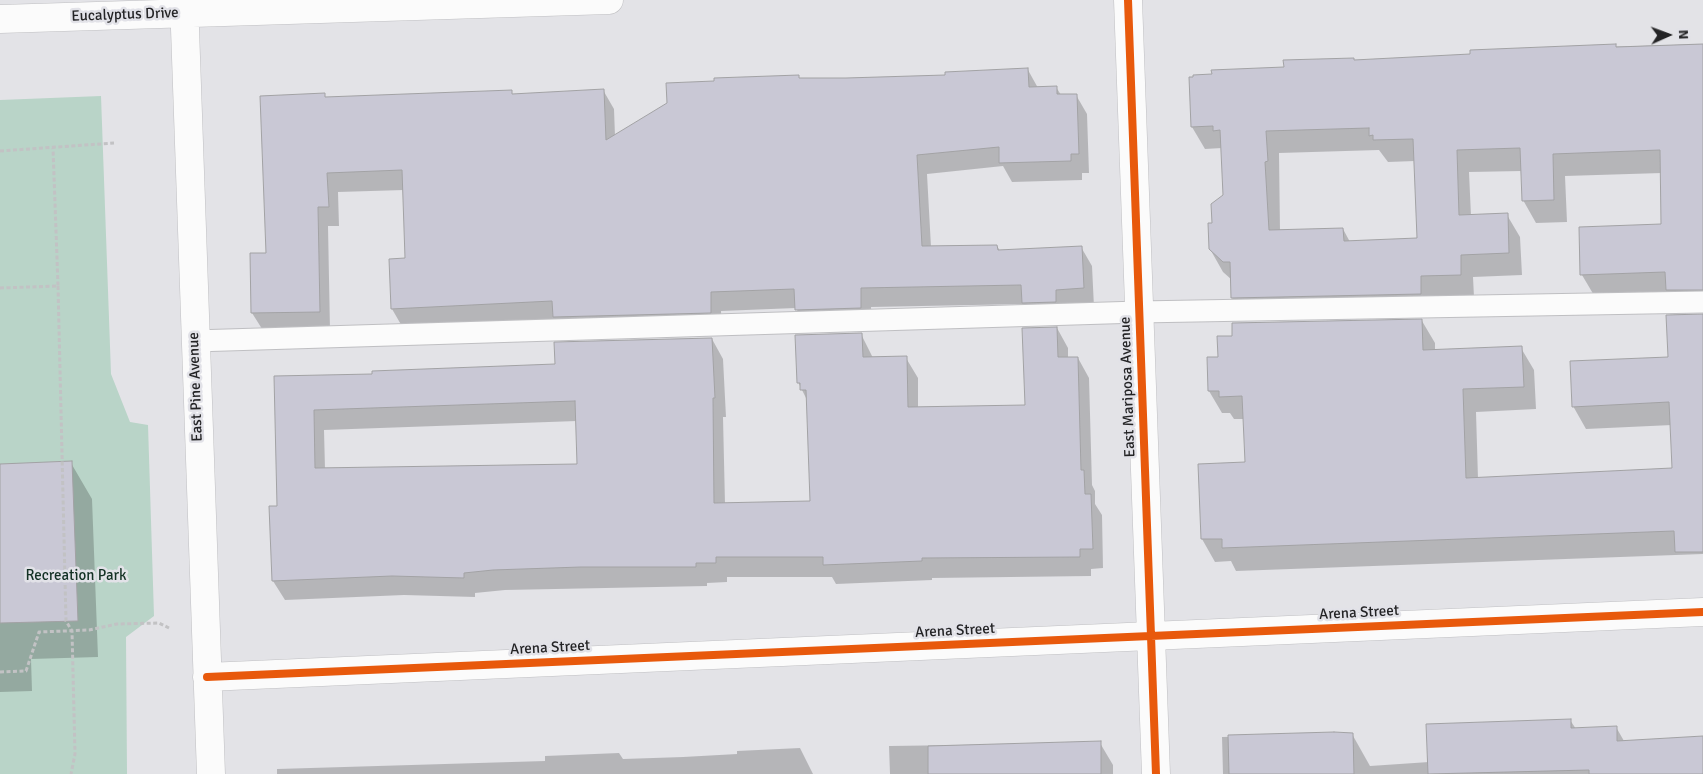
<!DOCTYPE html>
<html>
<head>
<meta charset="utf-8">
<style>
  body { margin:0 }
  #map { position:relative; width:1703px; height:774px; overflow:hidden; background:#e3e3e7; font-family:Signika,sans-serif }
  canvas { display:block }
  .north { position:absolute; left:1643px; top:10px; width:50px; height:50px; -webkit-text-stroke:4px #e2e2e8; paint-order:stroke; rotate:88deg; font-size:14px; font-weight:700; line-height:20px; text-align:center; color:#242426 }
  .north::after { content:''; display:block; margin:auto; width:18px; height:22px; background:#242426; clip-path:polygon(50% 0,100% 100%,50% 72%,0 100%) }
</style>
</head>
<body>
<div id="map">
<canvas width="1703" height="774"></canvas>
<div class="north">N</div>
</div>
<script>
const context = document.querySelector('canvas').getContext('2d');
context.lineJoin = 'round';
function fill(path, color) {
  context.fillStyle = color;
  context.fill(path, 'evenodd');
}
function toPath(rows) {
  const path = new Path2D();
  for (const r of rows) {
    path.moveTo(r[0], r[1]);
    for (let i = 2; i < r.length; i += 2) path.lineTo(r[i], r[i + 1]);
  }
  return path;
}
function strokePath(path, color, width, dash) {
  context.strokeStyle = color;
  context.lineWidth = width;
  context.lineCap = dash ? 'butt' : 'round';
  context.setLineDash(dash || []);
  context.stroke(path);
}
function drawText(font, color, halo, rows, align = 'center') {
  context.font = font + ' Signika,sans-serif';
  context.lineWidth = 5;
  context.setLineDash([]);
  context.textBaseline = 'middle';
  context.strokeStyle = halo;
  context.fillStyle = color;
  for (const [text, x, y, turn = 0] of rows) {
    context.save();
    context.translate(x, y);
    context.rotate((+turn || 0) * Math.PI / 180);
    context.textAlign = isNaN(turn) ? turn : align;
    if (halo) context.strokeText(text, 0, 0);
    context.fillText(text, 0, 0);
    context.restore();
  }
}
fill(toPath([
  [101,96,111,374,130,422,148,425,154,616,126,637,127,774,0,774,0,100]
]), '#b9d4c8');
fill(toPath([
  [1703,44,1703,312,1595,297,1582,275,1663,225,1662,173,1565,176,1567,222,1536,223,1523,200,1522,171,1469,172,1471,216,1507,215,1520,237,1522,275,1473,277,1474,297,1245,320,1232,298,1232,280,1223,272,1210,249,1224,196,1222,148,1205,149,1192,127,1285,69,1353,59,1355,62,1471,55,1471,51],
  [1379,150,1388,162,1415,161,1418,239,1350,242,1343,229,1280,231,1279,153],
  [1028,70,1038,88,1056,87,1061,95,1076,95,1087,114,1089,173,1082,173,1082,180,1012,182,1003,166,927,174,931,247,997,246,1000,251,1081,247,1092,266,1094,307,1034,322,1024,304,871,307,872,327,807,329,796,308,721,311,722,331,403,328,392,309,407,259,404,190,338,192,339,226,328,226,330,330,264,332,252,313,267,254,324,95,326,99,511,92,513,95,603,90,614,109,615,136,800,79,947,76],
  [1703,316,1703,554,1236,571,1231,561,1215,562,1202,539,1199,465,1246,463,1244,419,1234,419,1230,413,1222,413,1209,391,1219,358,1422,321,1435,343,1435,351,1521,348,1534,370,1536,409,1476,412,1478,479,1673,470,1672,425,1586,429,1573,406,1669,359],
  [1057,328,1068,348,1068,358,1078,358,1089,378,1092,485,1095,491,1095,504,1102,515,1103,568,1091,569,1091,576,932,578,932,580,836,584,832,577,727,577,727,582,707,583,707,586,505,590,475,593,475,597,404,595,285,600,273,581,278,507,275,377,374,375,557,365,712,339,723,359,726,417,723,417,725,504,811,502,807,400,798,382,861,334,873,358,906,358,918,378,918,408,1026,406],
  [577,421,578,465,325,469,324,430],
  [71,463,92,499,98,657,31,659,32,691,0,692,0,464],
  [1570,720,1576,729,1616,727,1624,741,1703,737,1703,774,1223,774,1222,737,1352,734,1370,766,1429,762],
  [1100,743,1113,765,1113,774,876,774,890,774,889,746],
  [800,748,813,774,277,774,277,769,545,761,545,756,619,753,623,759,683,757,737,754,737,751]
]), '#0003');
const building = toPath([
  [1616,44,1616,47,1703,44,1703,290,1666,290,1665,272,1580,275,1579,227,1661,224,1660,150,1553,154,1554,200,1522,201,1520,148,1457,150,1459,215,1508,213,1509,253,1461,255,1461,275,1421,276,1421,294,1231,298,1230,262,1223,262,1209,249,1208,223,1212,223,1211,204,1223,195,1220,130,1213,131,1213,126,1191,127,1189,77,1193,77,1193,75,1212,74,1211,70,1284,67,1283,60,1354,58,1354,60,1470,54,1470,50,1616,44],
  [1369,128,1369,136,1373,135,1373,140,1413,139,1417,238,1344,241,1343,228,1269,230,1265,162,1268,161,1266,131,1369,128],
  [1028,68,1029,87,1057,86,1057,94,1077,94,1079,154,1071,154,1071,161,999,163,999,147,917,155,922,246,997,245,998,250,1082,246,1084,288,1056,290,1056,302,1022,303,1021,285,861,288,861,308,795,310,794,289,711,292,711,313,553,317,552,301,391,309,389,259,405,258,402,170,327,173,329,207,318,207,320,312,251,313,250,253,266,253,260,96,325,93,325,97,512,90,512,94,604,89,606,140,667,103,666,83,714,81,714,78,799,75,799,78,846,78,945,75,945,72,1028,68],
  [1703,314,1703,552,1675,552,1674,531,1222,548,1222,539,1201,539,1198,464,1245,462,1242,396,1219,397,1219,391,1208,391,1207,357,1218,357,1217,336,1232,336,1232,323,1422,319,1423,350,1522,346,1524,387,1463,389,1466,478,1672,468,1669,402,1572,407,1570,361,1668,357,1666,315,1703,314],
  [1057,327,1058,357,1078,357,1081,470,1084,470,1085,494,1091,494,1093,549,1080,549,1080,557,922,558,922,561,823,565,823,557,716,557,716,563,696,563,696,567,581,567,493,570,464,573,464,578,392,576,272,581,269,506,277,506,274,376,372,374,372,371,555,364,554,342,712,338,715,398,713,398,714,503,810,501,806,390,800,390,800,383,797,383,795,335,862,333,863,357,907,356,908,407,1025,405,1022,328,1057,327],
  [575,401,577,464,315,468,314,410,575,401],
  [72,461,78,621,0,623,0,464,72,461],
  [1571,719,1571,728,1617,726,1617,741,1703,736,1703,774,1589,774,1589,770,1428,774,1426,724,1571,719],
  [1334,732,1353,733,1354,774,1229,774,1228,735,1334,732],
  [1101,741,1101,774,928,774,928,746,1101,741]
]);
fill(building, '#c9c8d5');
strokePath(building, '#a2a2a4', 1);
const lane = toPath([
  [194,341,1139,312,1703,302]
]);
const street = toPath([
  [184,0,211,774],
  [0,19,609,0],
  [207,677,1703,612]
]);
const secondary = toPath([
  [1128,0,1156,774]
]);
strokePath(lane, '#bfbfc2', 23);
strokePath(street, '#bfbfc2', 29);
strokePath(secondary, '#bfbfc2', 29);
strokePath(toPath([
  [0,151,114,143],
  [58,286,66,621,72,631,75,754,71,774],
  [0,288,58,286,53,148],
  [0,672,26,671,39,632,89,630,117,624,159,623,171,629]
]), '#c2c2c4', 3, [4, 2.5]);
strokePath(lane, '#fbfbfb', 21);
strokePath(street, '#fbfbfb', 28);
strokePath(secondary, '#fbfbfb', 28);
strokePath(toPath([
  [1128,0,1156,774],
  [207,677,1703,612]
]), '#e8590c', 8);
drawText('15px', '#242426', '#e2e2e8', [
  ["Eucalyptus Drive",125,15,-2],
  ["East Pine Avenue",196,387,-92],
  ["East Mariposa Avenue",1128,387,-92],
  ["Arena Street",1359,613,-3],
  ["Arena Street",955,631,-3],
  ["Arena Street",550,648,-3]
]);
drawText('15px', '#133124', '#e2e2e8', [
  ["Recreation Park",76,576]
]);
</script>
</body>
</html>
